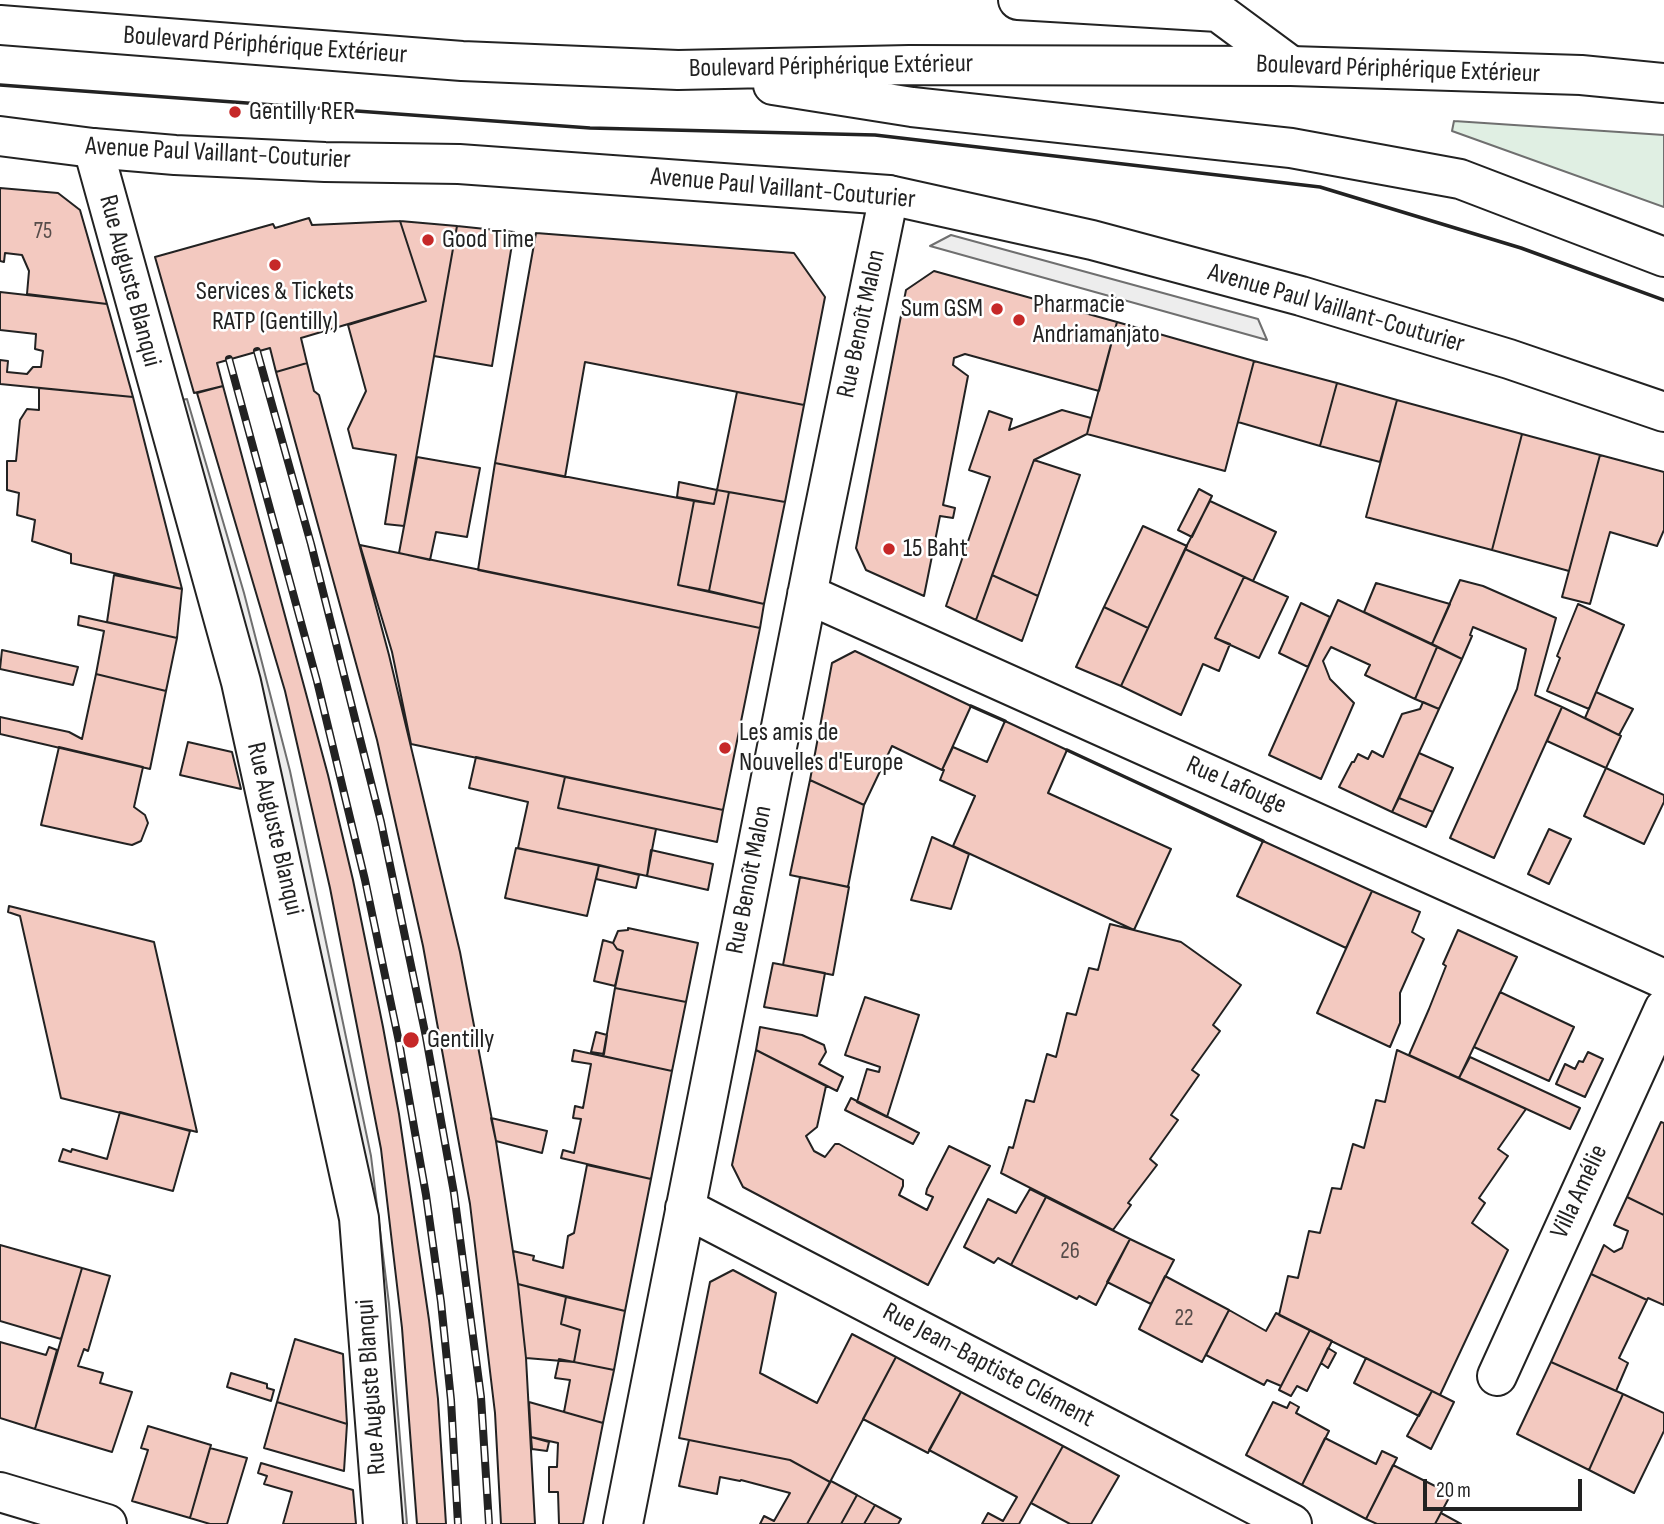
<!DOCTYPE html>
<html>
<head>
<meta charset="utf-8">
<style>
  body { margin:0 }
  #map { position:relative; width:1664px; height:1524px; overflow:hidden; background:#fff; font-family:"Sofia Sans Condensed",sans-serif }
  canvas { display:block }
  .scale { position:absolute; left:1423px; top:1479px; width:159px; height:32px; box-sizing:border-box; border:4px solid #222; border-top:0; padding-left:9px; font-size:21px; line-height:24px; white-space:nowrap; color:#222; -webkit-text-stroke:5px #fff; paint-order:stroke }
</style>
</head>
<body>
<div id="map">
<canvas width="1664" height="1524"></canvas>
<div class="scale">20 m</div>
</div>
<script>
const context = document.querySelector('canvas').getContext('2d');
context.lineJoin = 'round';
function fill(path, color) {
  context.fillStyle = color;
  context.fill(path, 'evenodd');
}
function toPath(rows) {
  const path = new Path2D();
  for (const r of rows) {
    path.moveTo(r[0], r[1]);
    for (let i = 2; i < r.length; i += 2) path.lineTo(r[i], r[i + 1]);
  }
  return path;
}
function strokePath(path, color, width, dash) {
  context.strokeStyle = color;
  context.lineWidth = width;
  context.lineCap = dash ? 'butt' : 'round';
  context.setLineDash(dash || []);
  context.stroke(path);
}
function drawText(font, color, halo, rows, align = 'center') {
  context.font = font + ' "Sofia Sans Condensed",sans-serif';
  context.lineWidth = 5;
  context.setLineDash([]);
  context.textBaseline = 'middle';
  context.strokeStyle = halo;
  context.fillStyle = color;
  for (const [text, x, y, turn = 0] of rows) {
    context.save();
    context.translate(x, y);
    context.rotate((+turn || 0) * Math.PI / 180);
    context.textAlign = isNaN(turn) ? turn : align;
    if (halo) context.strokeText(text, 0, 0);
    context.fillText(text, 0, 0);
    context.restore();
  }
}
const green = toPath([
  [1454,121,1664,135,1664,207,1452,131,1454,121]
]);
fill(green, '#e0efe3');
strokePath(green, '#6f6f6f', 2);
const parking = toPath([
  [951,235,1258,319,1267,340,930,246,951,235],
  [187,399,244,593,290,771,371,1156,389,1304,407,1524,389,1524,376,1365,171,402,187,399]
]);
fill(parking, '#ededed');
strokePath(parking, '#6f6f6f', 2);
const building = toPath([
  [0,188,58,193,80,210,107,304,27,294,29,271,22,255,5,253,4,262,0,261,0,188],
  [309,218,312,225,400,221,426,301,301,338,307,363,276,372,270,348,217,363,223,386,194,393,155,257,273,224,275,228,309,218],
  [400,221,457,226,404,526,385,524,396,455,353,448,348,429,366,391,348,325,426,301,400,221],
  [457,226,514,232,492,366,434,356,457,226],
  [536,233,794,253,825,297,804,405,585,362,565,477,495,463,536,233],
  [934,271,1117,322,1099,391,965,354,954,358,953,365,968,376,943,505,955,508,953,518,940,516,924,596,866,570,856,548,906,290,934,271],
  [0,292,107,304,133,397,0,384,0,360,8,361,7,372,27,374,33,367,41,367,43,351,35,349,36,334,0,330,0,292],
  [1117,322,1254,361,1225,471,1087,434,1117,322],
  [1254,361,1337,383,1320,446,1238,422,1254,361],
  [307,363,314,391,319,395,389,655,460,952,496,1141,518,1284,526,1358,535,1524,501,1524,495,1413,470,1204,423,946,377,740,276,372,307,363],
  [1337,383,1397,400,1380,462,1320,446,1337,383],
  [223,386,328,775,353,880,383,1027,399,1114,429,1320,438,1399,446,1524,417,1524,402,1328,381,1149,330,888,285,691,197,393,223,386],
  [39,388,133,397,182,589,71,563,71,554,32,541,35,520,17,515,19,493,7,490,7,461,16,461,20,420,27,409,39,410,39,388],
  [737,392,804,405,785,502,717,490,737,392],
  [1397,400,1522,434,1492,550,1366,517,1397,400],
  [1062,410,1091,418,1087,434,1034,460,976,620,946,606,990,477,969,470,989,411,1012,419,1009,430,1062,410],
  [1522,434,1600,455,1569,571,1492,550,1522,434],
  [1600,455,1664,472,1664,530,1657,546,1610,532,1590,604,1562,597,1600,455],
  [417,457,480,468,467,537,436,532,430,560,399,553,417,457],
  [1034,460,1080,475,1038,596,992,575,1034,460],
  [495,463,694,501,678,585,764,604,760,628,478,570,495,463],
  [679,482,717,490,714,504,677,497,679,482],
  [1199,489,1212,496,1192,537,1178,530,1199,489],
  [717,490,729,492,709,591,678,585,694,501,714,504,717,490],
  [729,492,785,502,764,604,709,591,729,492],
  [1210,501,1276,532,1253,581,1185,549,1210,501],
  [1143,526,1187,546,1148,628,1104,607,1143,526],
  [360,545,760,628,723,810,411,744,392,652,360,545],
  [1185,549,1244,577,1215,638,1230,644,1219,671,1203,664,1181,715,1121,686,1185,549],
  [114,575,182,589,177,638,107,622,114,575],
  [992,575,1038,596,1022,641,976,620,992,575],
  [1244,577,1288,597,1259,658,1215,638,1244,577],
  [1460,580,1483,586,1556,618,1535,695,1562,707,1494,858,1450,838,1517,689,1526,649,1473,627,1470,635,1472,636,1462,659,1432,644,1460,580],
  [1376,583,1450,604,1432,644,1364,612,1376,583],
  [1338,600,1437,647,1415,699,1365,675,1370,665,1331,647,1323,661,1330,679,1354,703,1321,779,1269,755,1338,600],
  [1301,603,1330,617,1308,667,1279,653,1301,603],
  [1578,604,1624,625,1589,709,1547,691,1560,658,1557,656,1578,604],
  [1104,607,1148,628,1121,686,1076,667,1104,607],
  [79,616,177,638,166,691,96,674,104,631,78,625,79,616],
  [1437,647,1462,659,1439,709,1415,699,1437,647],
  [2,650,78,667,73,685,0,669,2,650],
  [855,651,971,706,942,770,892,746,864,805,810,780,832,663,855,651],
  [96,674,166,691,150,769,0,734,0,717,69,732,82,739,96,674],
  [1596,692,1633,709,1619,735,1585,718,1596,692],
  [1423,702,1439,709,1392,812,1339,787,1352,762,1354,762,1358,754,1368,759,1372,751,1383,757,1402,714,1420,709,1423,702],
  [1562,707,1621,736,1606,768,1547,741,1562,707],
  [1005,721,1067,750,1048,793,1171,849,1134,930,953,846,975,796,940,780,944,770,942,770,953,747,987,762,1005,721],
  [188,742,232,752,241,789,180,775,188,742],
  [59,747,143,767,134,807,145,815,148,823,141,841,132,845,127,844,41,825,59,747],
  [1419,753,1453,768,1433,812,1399,798,1419,753],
  [476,757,565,777,558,808,656,829,647,876,518,848,528,802,469,788,476,757],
  [1606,768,1664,795,1664,802,1644,844,1584,816,1606,768],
  [565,777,723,810,717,842,558,808,565,777],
  [810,780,864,805,848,887,790,875,810,780],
  [1399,798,1433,812,1426,827,1392,812,1399,798],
  [1549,829,1571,839,1549,884,1528,874,1549,829],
  [932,837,969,854,951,909,911,900,932,837],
  [1263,841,1372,891,1346,948,1237,896,1263,841],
  [516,848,599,865,587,916,505,898,516,848],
  [651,850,713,864,708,890,647,876,651,850],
  [599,865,639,875,636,888,596,879,599,865],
  [800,877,849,887,833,975,783,965,800,877],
  [1372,891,1420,912,1412,932,1424,939,1400,993,1400,1023,1390,1047,1317,1013,1372,891],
  [9,906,154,942,197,1132,61,1098,20,916,8,912,9,906],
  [1110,924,1181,942,1241,985,1213,1025,1220,1031,1192,1070,1199,1075,1171,1115,1178,1120,1150,1159,1157,1165,1128,1203,1131,1205,1113,1230,1001,1173,1009,1147,1013,1148,1026,1100,1034,1102,1047,1054,1056,1057,1067,1013,1076,1015,1089,968,1098,970,1110,924],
  [628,928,698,943,686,1002,615,988,623,951,617,949,613,943,618,931,628,930,628,928],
  [1458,930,1517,957,1459,1078,1409,1055,1429,1009,1446,966,1443,964,1458,930],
  [603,940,613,943,617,949,623,951,615,986,594,981,603,940],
  [773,963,825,973,817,1016,764,1007,773,963],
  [615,988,686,1002,672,1071,603,1056,615,988],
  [1500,992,1574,1027,1549,1081,1474,1047,1500,992],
  [865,997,919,1015,887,1117,857,1102,867,1069,879,1072,880,1067,845,1055,865,997],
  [760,1027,802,1035,824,1045,826,1052,819,1064,843,1077,837,1091,756,1050,760,1027],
  [596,1032,607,1035,604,1054,591,1052,596,1032],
  [574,1050,672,1071,651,1179,561,1158,563,1150,574,1153,581,1119,573,1118,575,1106,583,1108,591,1064,572,1061,574,1050],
  [756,1050,826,1086,817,1127,806,1136,814,1151,825,1157,835,1144,839,1144,903,1180,903,1186,899,1195,927,1210,933,1197,926,1194,927,1189,949,1146,990,1166,928,1285,743,1187,732,1165,756,1050],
  [1397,1050,1526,1109,1498,1149,1508,1156,1479,1198,1485,1203,1472,1223,1508,1250,1440,1395,1279,1315,1288,1276,1298,1278,1309,1231,1320,1233,1332,1188,1341,1189,1353,1144,1364,1148,1376,1100,1385,1102,1397,1050],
  [1588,1052,1603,1059,1585,1097,1556,1084,1565,1064,1575,1069,1579,1061,1583,1062,1588,1052],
  [1470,1057,1580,1108,1570,1129,1459,1078,1470,1057],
  [851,1098,919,1133,913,1144,845,1110,851,1098],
  [120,1112,190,1131,173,1191,59,1161,63,1149,71,1152,72,1149,107,1159,120,1112],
  [491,1118,547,1131,542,1153,496,1141,491,1118],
  [1661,1122,1664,1123,1664,1215,1627,1197,1661,1122],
  [587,1165,651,1179,625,1311,518,1284,513,1251,534,1256,533,1260,563,1268,568,1236,574,1233,587,1165],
  [1030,1189,1046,1197,1011,1265,998,1258,994,1263,964,1247,988,1199,1016,1213,1030,1189],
  [1046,1197,1130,1239,1096,1305,1079,1296,1077,1299,1011,1265,1046,1197],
  [1627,1197,1664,1215,1664,1305,1648,1298,1647,1300,1591,1274,1604,1245,1614,1252,1622,1248,1628,1231,1614,1225,1627,1197],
  [1130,1239,1174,1260,1151,1304,1107,1282,1130,1239],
  [0,1245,82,1268,61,1339,0,1321,0,1245],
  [82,1268,110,1276,88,1351,84,1349,78,1366,103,1373,100,1383,132,1392,112,1452,35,1429,82,1268],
  [733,1270,776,1293,760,1373,817,1403,852,1334,896,1357,830,1482,790,1460,679,1438,710,1282,733,1270],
  [1591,1274,1647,1300,1619,1358,1628,1363,1616,1391,1551,1362,1591,1274],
  [1165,1276,1229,1310,1202,1362,1139,1329,1165,1276],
  [518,1284,566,1297,561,1324,580,1330,574,1362,526,1358,518,1284],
  [566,1297,625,1311,614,1370,574,1362,580,1330,561,1324,566,1297],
  [1229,1310,1266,1331,1276,1313,1310,1330,1281,1386,1267,1380,1264,1385,1206,1355,1229,1310],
  [1310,1330,1332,1341,1307,1391,1297,1386,1291,1396,1279,1390,1310,1330],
  [295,1339,343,1354,347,1424,277,1402,295,1339],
  [0,1342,46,1355,49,1347,57,1350,35,1429,0,1418,0,1342],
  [1328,1348,1336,1353,1328,1368,1321,1363,1328,1348],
  [896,1357,961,1392,928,1453,863,1419,896,1357],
  [1366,1358,1432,1391,1419,1416,1354,1383,1366,1358],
  [559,1359,614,1370,603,1423,564,1412,570,1380,555,1378,559,1359],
  [1551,1362,1623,1394,1589,1470,1517,1434,1551,1362],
  [231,1373,267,1384,267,1388,274,1390,271,1401,227,1387,231,1373],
  [1432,1391,1454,1402,1431,1449,1407,1436,1432,1391],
  [961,1392,1063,1446,1019,1524,982,1524,988,1513,1003,1521,1017,1497,929,1450,961,1392],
  [1623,1394,1664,1413,1664,1431,1634,1493,1589,1470,1623,1394],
  [277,1402,347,1424,344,1471,264,1448,277,1402],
  [529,1402,603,1423,583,1524,559,1524,558,1492,549,1492,549,1467,557,1467,558,1443,531,1437,529,1402],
  [1273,1402,1287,1408,1290,1402,1299,1407,1296,1413,1329,1431,1302,1485,1246,1455,1273,1402],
  [148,1426,211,1445,190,1518,132,1501,148,1450,141,1448,148,1426],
  [531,1437,549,1442,547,1451,532,1449,531,1437],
  [1325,1438,1376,1464,1382,1451,1397,1458,1366,1519,1302,1485,1325,1438],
  [689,1440,790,1460,830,1482,807,1524,760,1524,764,1516,774,1521,790,1493,741,1480,740,1481,720,1477,717,1494,679,1486,689,1440],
  [1063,1446,1119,1476,1091,1524,1070,1524,1031,1503,1063,1446],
  [210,1448,247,1458,227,1524,210,1524,190,1518,210,1448],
  [261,1463,353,1490,356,1524,283,1524,292,1492,264,1484,267,1476,258,1473,261,1463],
  [1393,1465,1451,1494,1435,1524,1377,1524,1366,1519,1393,1465],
  [831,1481,857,1495,841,1524,807,1524,831,1481],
  [857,1495,875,1505,864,1524,841,1524,857,1495],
  [875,1505,901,1519,898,1524,864,1524,875,1505],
  [1441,1513,1461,1524,1435,1524,1441,1513]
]);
fill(building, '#f3c9c0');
strokePath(building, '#222', 2);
const minor = toPath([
  [1018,0,1218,12,1291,66],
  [93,148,241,682,359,1218,383,1524],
  [807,594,1664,979],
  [685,1208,1292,1524],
  [1497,1376,1664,1009],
  [0,1492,107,1524],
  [623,1524,818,540,889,195]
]);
const major = toPath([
  [0,136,93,148,175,155,325,162,459,164,889,195,1092,240,1301,296,1509,359,1664,412]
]);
const highway = toPath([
  [0,25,462,61,678,70,909,65,1291,66,1581,75,1664,83],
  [773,85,912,107,1291,148,1460,179,1664,257]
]);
strokePath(minor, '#222', 42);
strokePath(major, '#222', 42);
strokePath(highway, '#222', 42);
strokePath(minor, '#fff', 38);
strokePath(major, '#fff', 38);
strokePath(highway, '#fff', 38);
const rail = toPath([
  [257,351,311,544,381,822,426,1037,454,1193,481,1397,489,1524],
  [229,359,317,681,365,880,399,1042,426,1195,441,1302,451,1400,458,1524]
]);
strokePath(rail, '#222', 8);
strokePath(rail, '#fff', 5, [16]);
strokePath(toPath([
  [0,85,590,128,875,135,1320,187,1521,248,1664,300],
  [971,706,1005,721],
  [1067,750,1263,841]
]), '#222', 3.5);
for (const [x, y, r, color] of [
  [235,112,7,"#c62828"],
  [428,240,7,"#c62828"],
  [275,265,7,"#c62828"],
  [997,309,7,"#c62828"],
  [1019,320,7,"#c62828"],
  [889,549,7,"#c62828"],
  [725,748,7,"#c62828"],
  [411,1040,9,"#c62828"]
]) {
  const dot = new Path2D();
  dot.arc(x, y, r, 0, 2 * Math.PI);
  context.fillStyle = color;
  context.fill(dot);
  strokePath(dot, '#fff', 2.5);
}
drawText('23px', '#564c4a', null, [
  ["75",43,232],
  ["26",1070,1252],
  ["22",1184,1319]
]);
drawText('26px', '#222', '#fff', [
  ["Boulevard Périphérique Extérieur",265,46,4],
  ["Boulevard Périphérique Extérieur",831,67,-1],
  ["Boulevard Périphérique Extérieur",1398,70,2],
  ["Avenue Paul Vaillant-Couturier",218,154,3],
  ["Avenue Paul Vaillant-Couturier",783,189,5],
  ["Rue Auguste Blanqui",129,281,75],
  ["Avenue Paul Vaillant-Couturier",1336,309,16],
  ["Rue Benoît Malon",862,324,-78],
  ["Rue Lafouge",1236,786,24],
  ["Rue Auguste Blanqui",274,829,77],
  ["Rue Benoît Malon",750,880,-79],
  ["Villa Amélie",1580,1192,-65],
  ["Rue Jean-Baptiste Clément",988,1366,28],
  ["Rue Auguste Blanqui",372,1387,-94]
]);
drawText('26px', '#222', '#fff', [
  ["Gentilly RER",249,112],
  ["Good Time",442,240],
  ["Services & Tickets",275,292,"center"],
  ["RATP (Gentilly)",275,322,"center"],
  ["Pharmacie",1033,305],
  ["Andriamanjato",1033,335],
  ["Sum GSM",983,309,"right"],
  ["15 Baht",903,549],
  ["Les amis de",739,733],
  ["Nouvelles d'Europe",739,763],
  ["Gentilly",427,1040]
], 'left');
</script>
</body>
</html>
